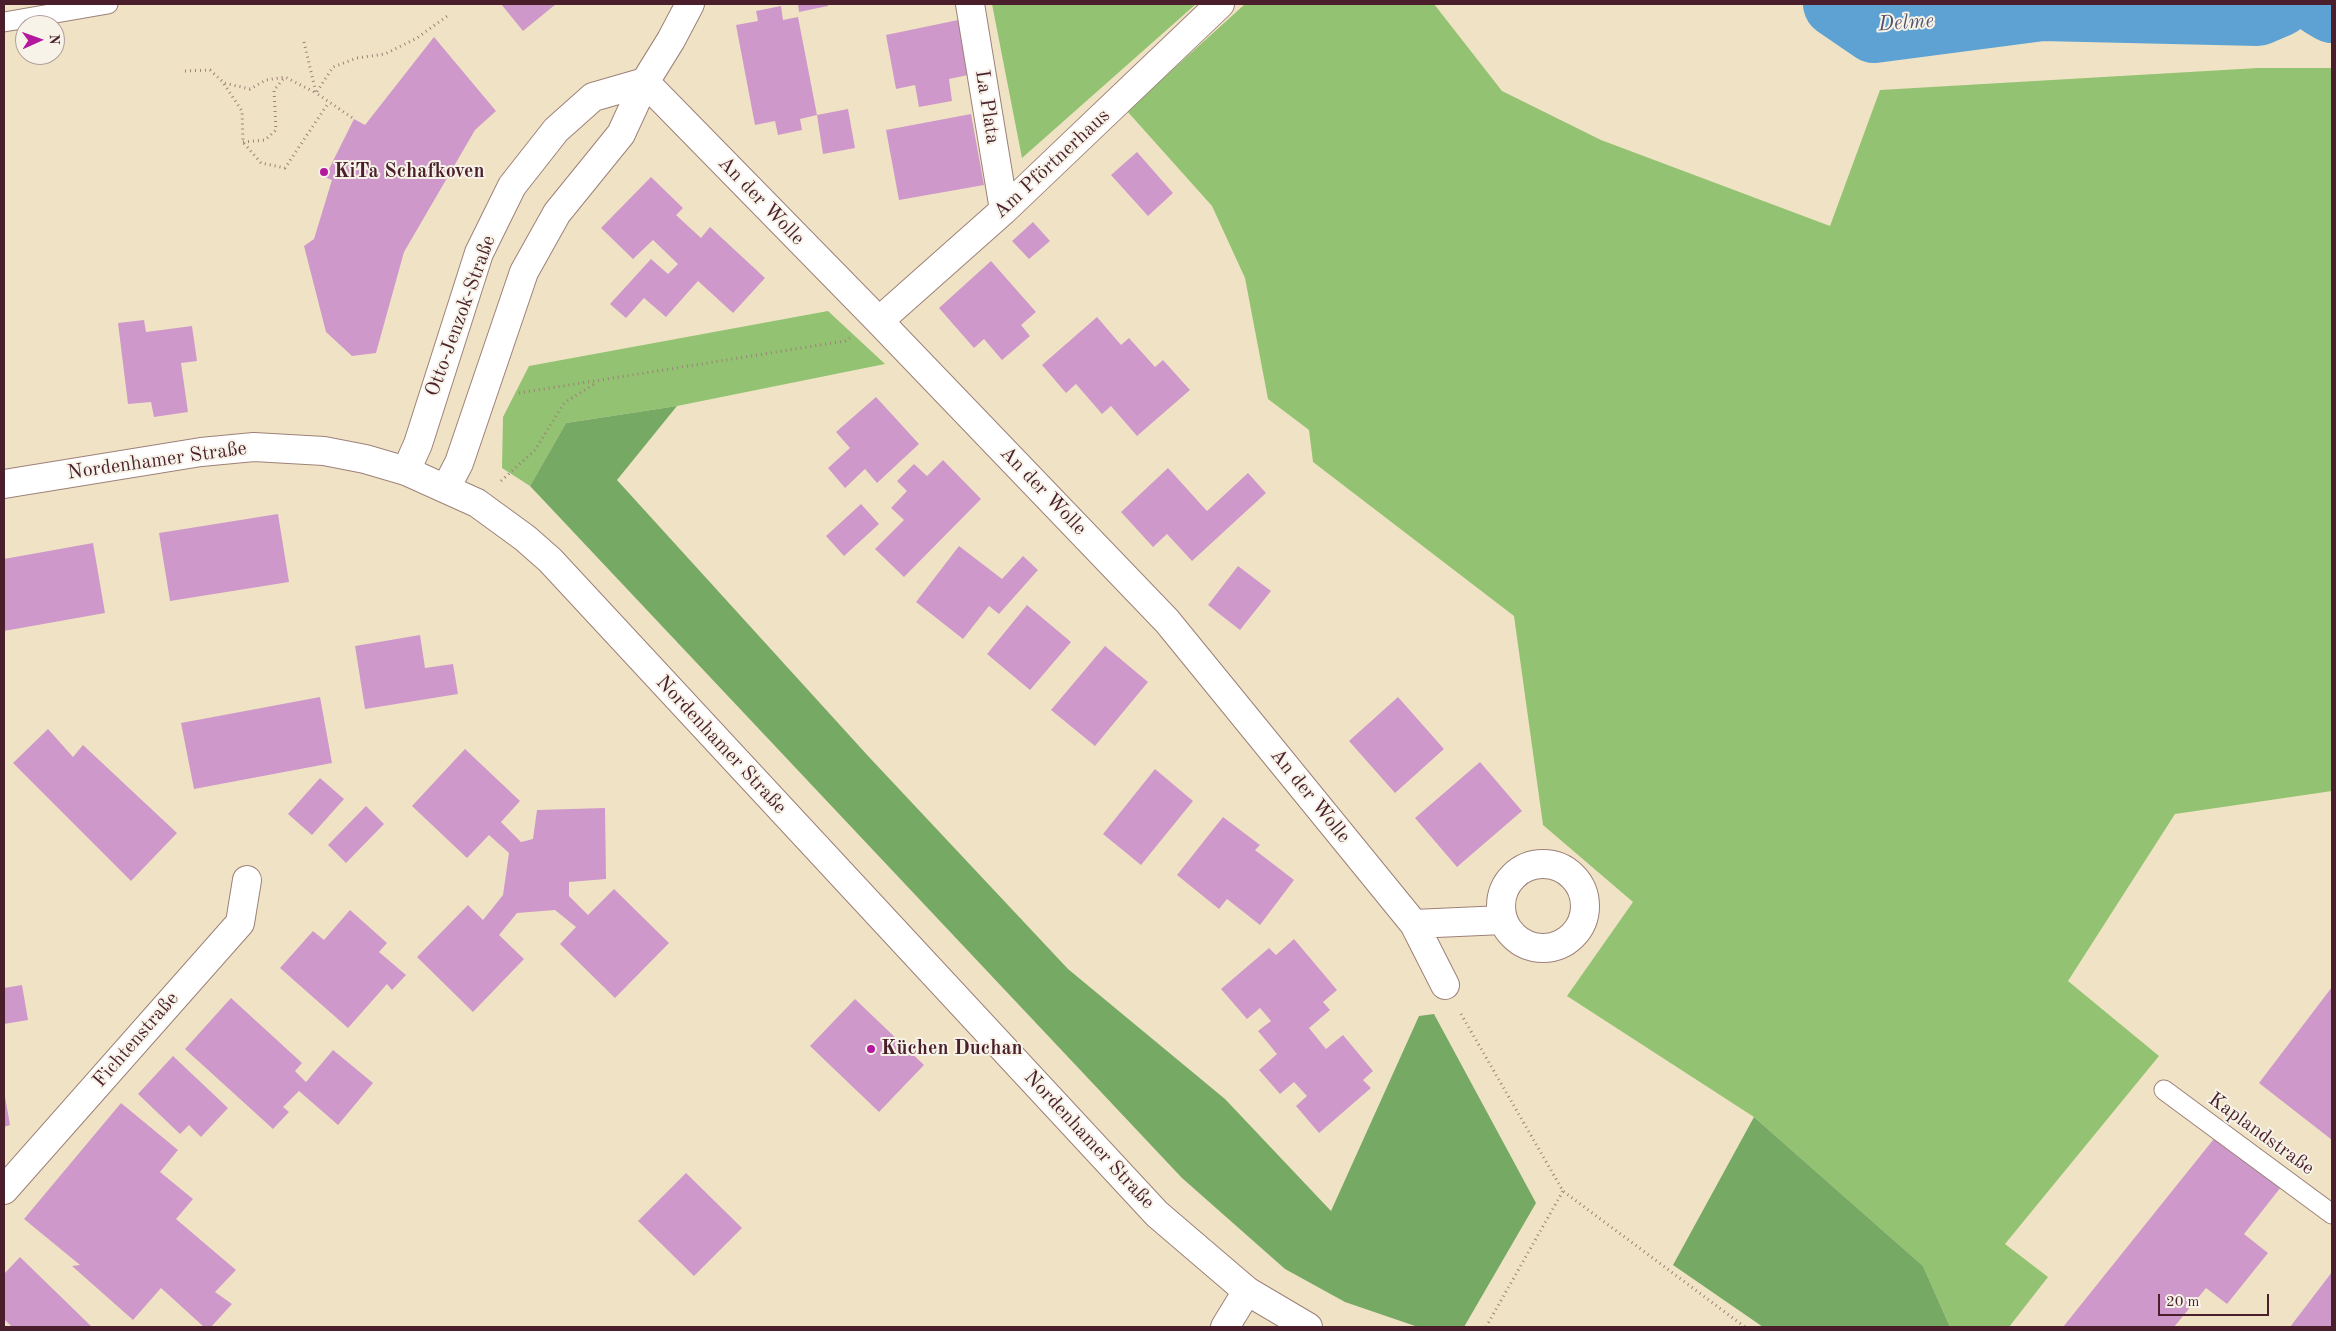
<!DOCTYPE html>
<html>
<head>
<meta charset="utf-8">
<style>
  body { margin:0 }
  #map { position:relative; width:2336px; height:1331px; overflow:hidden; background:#f0e3c5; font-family:"Old Standard TT",serif }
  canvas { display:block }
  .frame { position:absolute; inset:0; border:5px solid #4a1f2b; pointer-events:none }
  .north { position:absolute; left:15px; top:15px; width:50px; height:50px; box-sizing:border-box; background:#f7f3e8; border:1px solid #b29e9c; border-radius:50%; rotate:88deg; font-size:14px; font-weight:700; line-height:20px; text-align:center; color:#4a1f2b }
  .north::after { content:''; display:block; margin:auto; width:18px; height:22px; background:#b5179e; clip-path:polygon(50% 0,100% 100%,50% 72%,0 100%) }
  .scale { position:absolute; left:2158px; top:1294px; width:111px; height:22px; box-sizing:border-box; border:2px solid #4a1f2b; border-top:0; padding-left:6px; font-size:15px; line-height:18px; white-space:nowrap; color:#4a1f2b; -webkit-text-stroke:4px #f7f3e8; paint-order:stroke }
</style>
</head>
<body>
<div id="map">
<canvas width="2336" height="1331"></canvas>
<div class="frame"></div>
<div class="north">N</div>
<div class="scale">20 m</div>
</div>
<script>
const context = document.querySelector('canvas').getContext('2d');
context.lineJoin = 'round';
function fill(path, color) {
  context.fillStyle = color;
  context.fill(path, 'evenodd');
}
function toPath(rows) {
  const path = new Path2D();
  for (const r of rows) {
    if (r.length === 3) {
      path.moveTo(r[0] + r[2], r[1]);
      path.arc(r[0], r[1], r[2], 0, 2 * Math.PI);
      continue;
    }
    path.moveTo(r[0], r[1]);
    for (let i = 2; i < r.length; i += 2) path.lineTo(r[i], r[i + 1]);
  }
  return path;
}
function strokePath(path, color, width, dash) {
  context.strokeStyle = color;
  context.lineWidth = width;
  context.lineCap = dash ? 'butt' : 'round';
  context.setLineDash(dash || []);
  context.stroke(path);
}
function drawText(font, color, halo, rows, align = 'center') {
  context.font = font + ' "Old Standard TT",serif';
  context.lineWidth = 4;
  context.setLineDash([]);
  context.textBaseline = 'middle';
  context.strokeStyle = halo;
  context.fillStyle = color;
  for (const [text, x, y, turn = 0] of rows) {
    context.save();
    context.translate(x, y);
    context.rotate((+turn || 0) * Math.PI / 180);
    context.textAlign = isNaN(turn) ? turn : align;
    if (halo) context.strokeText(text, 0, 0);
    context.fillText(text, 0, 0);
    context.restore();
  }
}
fill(toPath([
  [992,4,1196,4,1022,158],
  [1245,4,1434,4,1502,91,1601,140,1830,226,1880,90,2258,68,2332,68,2332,791,2175,814,2068,981,2159,1056,2005,1244,2048,1277,2009,1327,1950,1327,1923,1266,1754,1117,1567,996,1633,902,1543,825,1514,616,1313,462,1309,430,1268,399,1245,278,1212,206,1127,111],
  [828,311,885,364,677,406,566,423,530,486,502,468,503,417,529,366]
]), '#93c372');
fill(toPath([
  [677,406,617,480,869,757,1068,969,1225,1099,1331,1211,1419,1016,1434,1014,1536,1203,1464,1327,1418,1327,1345,1302,1285,1269,1182,1178,530,486,566,423],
  [1754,1117,1923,1266,1950,1327,1763,1327,1673,1265]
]), '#76a964');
strokePath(toPath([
  [1836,4,1874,30,2042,8,2258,13,2279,4],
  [2322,4,2332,10]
]), '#5ea2d3', 66);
fill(toPath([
  [501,4,556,4,523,31],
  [798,4,828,4,828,6,799,12],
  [781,6,783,20,798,17,817,115,800,119,802,130,778,135,775,121,755,125,736,25,758,21,756,11],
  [958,20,968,75,949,79,952,101,919,107,915,85,896,89,886,35],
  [434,37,496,111,475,130,404,252,376,353,352,356,326,332,304,246,314,239,332,180,325,177,354,119,365,125],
  [848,109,855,148,823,154,817,115],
  [971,114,984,185,899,200,886,130],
  [1137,152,1173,193,1148,216,1111,175],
  [651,177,683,208,676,215,701,238,710,227,765,278,733,313,698,281,666,317,644,298,626,318,610,304,651,259,668,274,678,264,653,240,633,259,601,228],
  [1033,222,1050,241,1029,259,1012,241],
  [991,261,1036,312,1021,325,1030,336,1002,360,984,339,974,348,939,308],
  [1097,317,1121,345,1129,338,1155,367,1163,360,1190,390,1137,436,1111,406,1102,414,1076,384,1066,393,1042,365],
  [144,320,146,332,192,326,197,361,181,363,188,412,154,417,151,402,128,404,118,323],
  [876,397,919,444,877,483,865,469,845,488,828,468,850,448,836,432],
  [943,460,981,499,904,577,875,549,904,520,891,508,907,491,897,481,914,464,927,476],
  [1168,468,1207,511,1248,473,1266,493,1192,561,1167,534,1153,547,1121,512],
  [861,504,879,524,844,556,826,536],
  [278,514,289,582,170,601,159,533],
  [93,543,105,613,4,631,4,559],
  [959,546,1002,579,1023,556,1038,570,999,614,989,606,963,639,916,602],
  [1238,566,1271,591,1240,630,1208,605],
  [1027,605,1071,642,1030,690,987,654],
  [420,635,425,668,453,664,458,694,365,709,355,646],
  [1105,646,1148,682,1095,746,1051,710],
  [320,697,332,763,194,789,181,723],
  [1398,697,1444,749,1395,793,1349,741],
  [48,729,73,757,83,745,177,833,131,881,13,763],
  [465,749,520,801,501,822,521,842,533,839,537,810,605,808,606,879,569,882,569,896,588,915,614,889,669,943,615,998,560,944,576,927,555,910,517,913,499,935,524,959,473,1012,417,957,468,905,483,920,503,895,509,853,489,835,467,858,412,806],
  [1480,762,1522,811,1457,867,1415,818],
  [1155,769,1193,801,1141,865,1103,834],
  [320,778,344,799,312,835,288,814],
  [366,806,384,824,346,863,328,845],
  [1223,817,1260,845,1255,850,1294,880,1260,925,1227,899,1219,909,1177,875],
  [350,910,387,943,379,952,406,975,392,990,387,984,348,1028,280,968,313,931,324,940],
  [1294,939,1337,990,1323,1002,1330,1010,1309,1028,1326,1049,1343,1035,1373,1071,1363,1080,1371,1088,1319,1133,1296,1106,1307,1096,1294,1082,1280,1094,1259,1070,1277,1054,1258,1031,1271,1021,1260,1008,1247,1019,1221,989,1269,948,1276,955],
  [22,985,28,1020,4,1024,4,988],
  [2332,987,2332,1140,2259,1083],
  [231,998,302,1063,295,1071,306,1082,333,1050,373,1083,338,1125,299,1091,283,1107,289,1112,273,1129,185,1049],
  [855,999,924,1065,879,1112,810,1046],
  [173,1056,228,1108,201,1137,189,1125,180,1134,138,1094],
  [4,1091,10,1125,4,1127],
  [121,1103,178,1150,160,1172,193,1199,176,1219,236,1270,215,1292,232,1304,211,1327,204,1327,161,1288,133,1320,72,1266,80,1265,24,1219],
  [2217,1135,2281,1187,2244,1234,2268,1253,2227,1304,2206,1288,2174,1327,2063,1327],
  [686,1173,742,1228,694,1276,638,1221],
  [20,1257,92,1327,12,1327,4,1319,4,1274],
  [2332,1272,2332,1327,2290,1327]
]), '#ce99ca');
const service = toPath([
  [4,22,108,4],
  [2164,1090,2332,1214]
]);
const minor = toPath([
  [970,4,1004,210],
  [645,82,879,321,1167,621,1414,924,1445,985],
  [879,321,1004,210,1220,4],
  [406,471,418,444,479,253,512,186,556,130,593,97,645,82],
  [446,488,459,463,524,272,557,213,621,134,645,82,671,40,690,4],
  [1543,906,42],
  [1414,924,1503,920],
  [4,1190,240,923,247,880],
  [1225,1327,1247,1291]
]);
const tertiary = toPath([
  [4,484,201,452,254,447,324,451,365,459,406,471,477,503,525,538,550,560,1157,1214,1247,1291,1308,1327]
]);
strokePath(service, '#9d8178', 21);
strokePath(minor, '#9d8178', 30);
strokePath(tertiary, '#9d8178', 30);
strokePath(toPath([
  [304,42,316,93,354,119],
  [185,71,210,70,224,83,250,89,266,80,285,77,316,93,333,67,357,58,385,54,417,38,450,14],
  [224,84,242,111,243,142,261,163,285,168,329,102],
  [243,142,265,140,276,130,274,90,285,77],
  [519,393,845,341,850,338],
  [501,481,535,450,564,403,596,383],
  [1461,1014,1563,1191,1745,1327],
  [1486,1327,1563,1191]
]), '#9d8178', 3, [1, 4]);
strokePath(service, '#fff', 19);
strokePath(minor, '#fff', 28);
strokePath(tertiary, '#fff', 28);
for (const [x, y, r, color] of [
  [324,172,5,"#b5179e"],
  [871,1049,5,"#b5179e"]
]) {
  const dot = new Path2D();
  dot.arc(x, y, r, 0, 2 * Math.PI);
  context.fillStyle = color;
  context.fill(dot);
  strokePath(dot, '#f7f3e8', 2);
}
drawText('20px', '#4a1f2b', '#f7f3e8', [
  ["La Plata",987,107,81],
  ["Am Pförtnerhaus",1052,164,-43],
  ["An der Wolle",761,201,46],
  ["Otto-Jenzok-Straße",461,316,-70],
  ["Nordenhamer Straße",157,461,-8],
  ["An der Wolle",1043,491,46],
  ["Nordenhamer Straße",721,745,47],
  ["An der Wolle",1310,796,51],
  ["Fichtenstraße",136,1040,-49],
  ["Kaplandstraße",2261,1134,36],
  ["Nordenhamer Straße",1089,1140,47]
]);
drawText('bold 20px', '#4a1f2b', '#f7f3e8', [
  ["KiTa Schafkoven",334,172],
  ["Küchen Duchan",881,1049]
], 'left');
drawText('italic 21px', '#52536e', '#f7f3e8', [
  ["Delme",1906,23,-4]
]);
</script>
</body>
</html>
